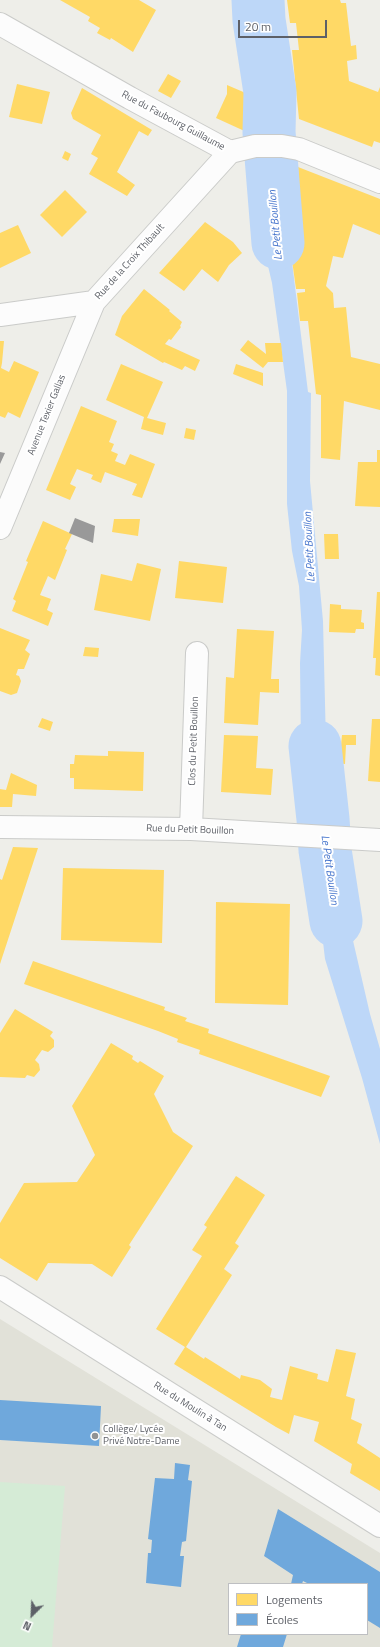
<!DOCTYPE html>
<html>
<head>
<meta charset="utf-8">
<style>
  body { margin:0 }
  #map { position:relative; width:380px; height:1647px; overflow:hidden; background:#eeeee9; font-family:"Titillium Web",sans-serif }
  canvas { display:block }
  .legend { position:absolute; left:228px; top:1583px; width:140px; height:52px; box-sizing:border-box; background:#fff; border:1px solid #bebfc2; margin:0; padding:5px 7px; list-style:none; font-size:12px; color:#5d6067 }
  .legend li { display:flex; align-items:center; gap:8px; height:20px }
  .legend b { width:20px; border:1px solid #bebfc2 }
  .north { position:absolute; left:12px; top:1595px; width:40px; height:40px; -webkit-text-stroke:3px #fff; paint-order:stroke; rotate:204deg; font-size:11px; font-weight:700; line-height:16px; text-align:center; color:#5d6067 }
  .north::after { content:''; display:block; margin:auto; width:14px; height:18px; background:#5d6067; clip-path:polygon(50% 0,100% 100%,50% 72%,0 100%) }
  .scale { position:absolute; left:238px; top:20px; width:89px; height:18px; box-sizing:border-box; border:2px solid #5d6067; border-top:0; padding-left:5px; font-size:12px; line-height:14px; white-space:nowrap; color:#5d6067; -webkit-text-stroke:3px #fff; paint-order:stroke }
</style>
</head>
<body>
<div id="map">
<canvas width="380" height="1647"></canvas>
<ul class="legend">
<li><b style="height:11px;background:#ffd966"></b>Logements</li>
<li><b style="height:11px;background:#6fa8dc"></b>Écoles</li>
</ul>
<div class="north">N</div>
<div class="scale">20 m</div>
</div>
<script>
const context = document.querySelector('canvas').getContext('2d');
context.lineJoin = 'round';
function fill(path, color) {
  context.fillStyle = color;
  context.fill(path, 'evenodd');
}
function toPath(rows) {
  const path = new Path2D();
  for (const r of rows) {
    path.moveTo(r[0], r[1]);
    for (let i = 2; i < r.length; i += 2) path.lineTo(r[i], r[i + 1]);
  }
  return path;
}
function strokePath(path, color, width, dash) {
  context.strokeStyle = color;
  context.lineWidth = width;
  context.lineCap = dash ? 'butt' : 'round';
  context.setLineDash(dash || []);
  context.stroke(path);
}
function drawText(font, color, halo, rows, align = 'center') {
  context.font = font + ' "Titillium Web",sans-serif';
  context.lineWidth = 4;
  context.setLineDash([]);
  context.textBaseline = 'middle';
  context.strokeStyle = halo;
  context.fillStyle = color;
  for (const [text, x, y, turn = 0] of rows) {
    context.save();
    context.translate(x, y);
    context.rotate((+turn || 0) * Math.PI / 180);
    context.textAlign = isNaN(turn) ? turn : align;
    if (halo) context.strokeText(text, 0, 0);
    context.fillText(text, 0, 0);
    context.restore();
  }
}
fill(toPath([
  [0,1319,380,1553,380,1647,0,1647],
  [229,1584,367,1584,367,1634,229,1634]
]), '#e1e1d8');
fill(toPath([
  [0,1482,65,1486,52,1647,0,1647]
]), '#d5ebd6');
fill(toPath([
  [248,0,268,0,268,16,286,131,258,133,258,70],
  [287,170,290,246,308,392,311,393,310,481,323,621,326,744,337,814,340,814,340,819,306,818,304,814,308,814,302,766,301,746,300,663,302,630,299,586,292,551,287,504,287,391,272,283,268,266,256,257,256,205,261,171],
  [308,849,344,850,345,855,342,856,351,932,370,1014,380,1049,380,1144,362,1078,325,959,313,856,307,856]
]), '#bdd7f8');
fill(toPath([
  [60,0,139,0,156,10,133,52,111,38,110,40,97,33,100,28,88,21,90,17],
  [287,0,340,0,341,3,346,3,351,46,356,45,357,59,347,61,349,81,378,92,380,87,380,143,374,141,372,147,299,119,292,50,299,50,296,23,290,23],
  [249,70,258,70,258,133,251,134,216,118,227,94,227,85,248,94],
  [168,74,181,81,171,98,158,91],
  [17,84,50,92,42,124,9,117],
  [82,88,152,130,148,136,139,131,117,172,135,185,127,196,89,174,98,158,91,154,101,135,73,119,71,113],
  [65,151,71,154,68,161,62,158],
  [298,167,380,199,380,235,353,224,343,258,333,256,326,286,333,293,334,308,346,307,351,357,380,364,380,410,344,401,340,460,321,458,321,395,316,394,308,321,300,321,297,293,305,292,305,289,296,289,290,246,289,215,301,215],
  [65,190,87,212,62,237,40,215],
  [205,222,233,242,242,253,229,265,218,282,202,269,184,291,159,273],
  [18,225,31,253,0,268,0,233],
  [144,289,170,310,169,311,182,322,180,326,181,327,171,340,169,339,165,344,200,360,195,371,185,366,182,370,164,362,163,363,115,335,122,316],
  [248,340,266,354,265,343,281,343,283,362,268,362,263,368,240,350],
  [0,341,4,341,2,363,1,368,9,372,14,361,39,372,20,418,8,412,5,418,0,416],
  [121,364,163,382,147,418,166,423,163,435,141,429,144,417,106,400],
  [236,364,263,373,263,386,233,374],
  [81,406,117,421,109,442,114,444,111,451,118,454,115,461,125,465,130,454,155,464,142,498,132,495,137,484,105,472,101,483,91,479,93,475,77,469,70,484,76,487,70,500,46,490],
  [186,428,196,430,194,440,184,438],
  [377,450,380,450,380,507,355,506,358,462,377,462],
  [114,519,140,519,138,536,112,532],
  [43,521,72,534,65,549,67,550,55,580,48,576,40,595,51,599,47,610,53,613,48,626,12,611,16,601,13,599,28,562,26,561],
  [324,534,338,534,339,559,325,559],
  [179,561,227,567,223,603,175,598],
  [137,563,161,569,150,621,94,610,101,574,132,581],
  [377,592,380,592,380,676,375,675,376,658,373,658],
  [330,604,341,605,341,609,362,610,361,622,364,623,364,629,356,629,355,633,329,632],
  [0,628,30,640,25,650,30,654,24,669,18,669,16,675,19,676,21,681,17,693,11,695,0,691],
  [237,629,274,631,271,679,279,679,279,693,260,692,258,725,224,723,226,677,234,678],
  [85,647,99,648,98,657,83,656],
  [42,718,53,722,50,731,38,727],
  [372,719,380,719,380,782,368,781],
  [224,735,258,736,256,768,273,769,271,795,221,792],
  [342,735,356,735,356,745,346,745,345,764,335,763,337,744,341,745],
  [108,751,144,752,143,791,74,789,74,778,70,778,70,764,74,764,75,755,108,756],
  [11,773,37,785,36,796,13,794,12,807,0,807,0,789,6,790],
  [13,847,38,848,0,964,0,879,2,880],
  [63,868,164,870,162,943,61,940],
  [216,902,290,904,288,1005,215,1003],
  [33,961,165,1007,164,1010,187,1018,185,1021,209,1029,208,1033,330,1076,321,1097,199,1054,200,1050,177,1042,178,1039,158,1031,24,984],
  [15,1009,53,1032,50,1036,54,1040,54,1047,48,1052,42,1050,35,1060,39,1064,40,1070,34,1077,27,1075,25,1078,0,1077,0,1033],
  [111,1043,133,1056,132,1059,138,1063,140,1061,164,1076,154,1094,173,1132,193,1146,129,1245,131,1247,112,1277,92,1264,48,1263,37,1281,0,1258,0,1223,24,1183,77,1182,95,1155,72,1106],
  [236,1176,265,1195,235,1243,239,1246,224,1269,232,1275,186,1347,204,1359,205,1357,240,1379,241,1375,260,1380,272,1389,270,1397,282,1400,290,1366,318,1374,317,1379,328,1382,336,1349,356,1353,346,1396,355,1399,351,1419,362,1424,357,1443,380,1458,380,1491,350,1473,352,1464,314,1441,319,1422,294,1415,289,1434,276,1427,174,1364,185,1347,156,1329,202,1256,192,1250,207,1227,204,1225]
]), '#ffd966');
fill(toPath([
  [0,1400,101,1406,99,1446,0,1440],
  [175,1463,190,1465,188,1480,192,1481,186,1541,182,1542,180,1556,184,1556,181,1587,146,1583,148,1553,151,1553,152,1540,148,1539,155,1478,174,1479],
  [278,1509,380,1572,380,1628,367,1620,367,1584,309,1584,303,1581,302,1584,291,1584,293,1575,264,1556],
  [241,1634,287,1634,283,1647,237,1647]
]), '#6fa8dc');
fill(toPath([
  [0,452,5,453,0,464],
  [75,518,95,526,93,543,69,533]
]), '#999');
strokePath(toPath([
  [258,0,259,20,270,92,269,132,278,243],
  [315,746,323,819,325,850,336,921]
]), '#bdd7f8', 53);
const minor = toPath([
  [0,315,94,302,230,152],
  [0,528,94,302],
  [0,827,191,829,380,840],
  [191,829,197,653],
  [0,1287,380,1526]
]);
const tertiary = toPath([
  [0,24,130,98,230,152,255,146,282,146,299,149,380,182]
]);
strokePath(minor, '#cacbc9', 24);
strokePath(tertiary, '#cacbc9', 24);
strokePath(minor, '#fcfcfc', 22);
strokePath(tertiary, '#fcfcfc', 22);
for (const [x, y, r, color] of [
  [95,1436,4,"#909294"]
]) {
  const dot = new Path2D();
  dot.arc(x, y, r, 0, 2 * Math.PI);
  context.fillStyle = color;
  context.fill(dot);
  strokePath(dot, '#fff', 1.5);
}
drawText('10px', '#5d6067', '#fff', [
  ["Rue du Faubourg Guillaume",173,121,28],
  ["Rue de la Croix Thibault",130,262,-48],
  ["Avenue Texier Gallas",47,415,-68],
  ["Clos du Petit Bouillon",194,741,-88],
  ["Rue du Petit Bouillon",190,830,2],
  ["Rue du Moulin à Tan",190,1407,32]
]);
drawText('10px', '#5d6067', '#fff', [
  ["Collège/ Lycée",103,1430],
  ["Privé Notre-Dame",103,1442]
], 'left');
drawText('italic 11px', '#4272cb', '#fff', [
  ["Le Petit Bouillon",276,225,-95],
  ["Le Petit Bouillon",310,547,-93],
  ["Le Petit Bouillon",329,870,82]
]);
</script>
</body>
</html>
